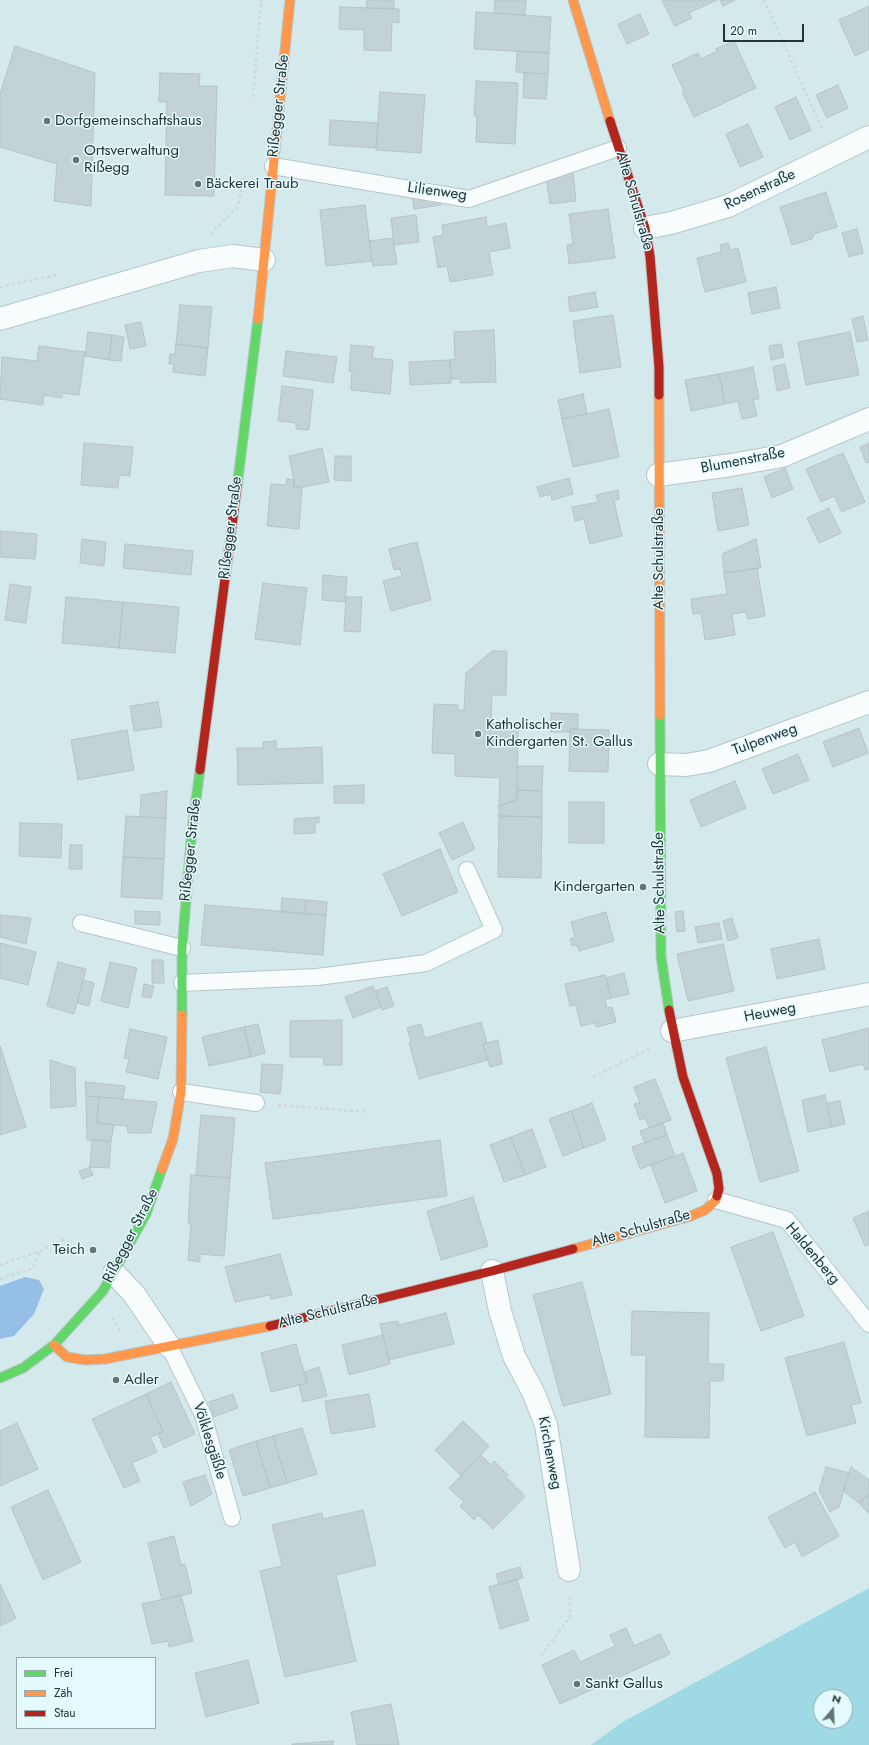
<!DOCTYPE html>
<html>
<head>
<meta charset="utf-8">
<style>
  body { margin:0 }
  #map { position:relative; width:869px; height:1745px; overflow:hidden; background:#d4e9ec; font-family:Jost,sans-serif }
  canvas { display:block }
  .legend { position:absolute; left:16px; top:1657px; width:140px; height:72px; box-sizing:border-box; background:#e3fafe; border:1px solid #97abae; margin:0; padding:5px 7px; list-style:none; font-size:12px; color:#253537 }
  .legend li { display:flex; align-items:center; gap:8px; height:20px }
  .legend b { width:20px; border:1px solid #97abae }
  .north { position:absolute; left:813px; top:1689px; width:40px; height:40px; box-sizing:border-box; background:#e3fafe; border:1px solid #97abae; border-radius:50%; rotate:19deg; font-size:11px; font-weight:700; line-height:16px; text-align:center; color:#253537 }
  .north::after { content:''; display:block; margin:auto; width:14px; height:18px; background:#627476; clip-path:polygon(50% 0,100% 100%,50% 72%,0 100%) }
  .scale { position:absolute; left:723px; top:24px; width:81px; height:18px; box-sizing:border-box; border:2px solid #253537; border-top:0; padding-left:5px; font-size:12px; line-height:14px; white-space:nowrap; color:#253537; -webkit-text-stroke:3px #e3fafe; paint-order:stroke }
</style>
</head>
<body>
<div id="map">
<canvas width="869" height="1745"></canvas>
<ul class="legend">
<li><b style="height:5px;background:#63d668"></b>Frei</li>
<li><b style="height:5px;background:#ff974d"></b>Zäh</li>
<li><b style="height:5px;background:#b3261e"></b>Stau</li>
</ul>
<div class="north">N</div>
<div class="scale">20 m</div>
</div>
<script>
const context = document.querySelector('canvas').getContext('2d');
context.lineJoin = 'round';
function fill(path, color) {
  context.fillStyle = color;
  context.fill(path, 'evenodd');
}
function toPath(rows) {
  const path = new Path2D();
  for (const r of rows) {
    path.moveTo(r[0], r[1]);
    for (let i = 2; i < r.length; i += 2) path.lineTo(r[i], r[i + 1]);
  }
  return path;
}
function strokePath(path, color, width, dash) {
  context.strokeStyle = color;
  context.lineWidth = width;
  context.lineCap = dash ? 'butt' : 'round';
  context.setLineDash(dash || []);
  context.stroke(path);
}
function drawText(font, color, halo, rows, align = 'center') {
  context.font = font + ' Jost,sans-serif';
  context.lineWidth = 3;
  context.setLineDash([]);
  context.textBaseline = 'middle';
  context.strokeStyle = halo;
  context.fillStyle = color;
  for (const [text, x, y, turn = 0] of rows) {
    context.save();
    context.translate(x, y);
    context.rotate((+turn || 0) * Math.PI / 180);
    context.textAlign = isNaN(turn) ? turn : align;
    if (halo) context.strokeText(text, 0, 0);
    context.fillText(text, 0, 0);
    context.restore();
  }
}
fill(toPath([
  [869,1588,869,1745,591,1745,621,1723],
  [821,1697,845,1697,845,1721,821,1721]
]), '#9ed9e4');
fill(toPath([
  [25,1277,39,1280,44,1289,34,1314,14,1336,0,1339,0,1286]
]), '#96bfe8');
const building = toPath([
  [367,0,394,0,394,9,366,8,367,0],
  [495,0,526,0,525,15,494,13,495,0],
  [662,0,717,0,689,13,692,18,675,26,662,0],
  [720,0,735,0,723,6,720,0],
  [869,6,869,49,855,56,839,20,869,6],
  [340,7,399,9,399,23,392,22,391,51,364,50,364,30,339,29,340,7],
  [476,12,551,17,549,53,474,49,476,12],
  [640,14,649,34,627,44,618,24,640,14],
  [734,41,756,88,694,117,682,92,684,91,672,65,698,53,701,59,717,51,716,49,734,41],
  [15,46,95,73,91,206,54,201,57,164,0,147,0,94,15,46],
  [517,51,549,53,548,74,516,72,517,51],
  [160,73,200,74,199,86,217,86,214,196,165,195,167,102,159,102,160,73],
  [524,73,548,74,546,99,523,98,524,73],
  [476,81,518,83,515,144,476,142,477,116,474,116,476,81],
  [838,85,848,108,827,118,816,95,838,85],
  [380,92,425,95,421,153,376,150,380,92],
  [796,97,811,130,790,140,775,107,796,97],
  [330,120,378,123,377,148,329,145,330,120],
  [748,124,763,157,740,167,726,134,748,124],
  [573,173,576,201,550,204,546,176,573,173],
  [826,192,837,227,814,234,812,239,792,245,780,207,826,192],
  [412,195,440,199,441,205,414,209,412,195],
  [365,205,372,261,326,266,320,210,365,205],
  [608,209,615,258,569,264,567,245,573,244,569,214,608,209],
  [416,215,419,242,394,245,391,218,416,215],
  [486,217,487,227,506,223,510,248,489,252,493,275,450,282,447,266,438,268,433,237,443,235,442,225,486,217],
  [857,229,863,253,849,257,842,233,857,229],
  [393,238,397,264,373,266,369,241,393,238],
  [728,243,730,250,738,248,746,282,705,292,697,258,721,252,720,245,728,243],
  [776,287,780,308,752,314,748,293,776,287],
  [595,292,598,307,570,312,568,297,595,292],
  [180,305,212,307,208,348,176,344,180,305],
  [613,315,621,367,580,373,573,321,613,315],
  [863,316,868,340,857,342,852,319,863,316],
  [141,322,146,346,130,349,125,325,141,322],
  [494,330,496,382,460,383,460,379,451,379,450,360,455,359,454,332,494,330],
  [88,332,112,335,109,360,85,356,88,332],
  [850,332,859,375,806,385,798,342,850,332],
  [112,335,124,337,121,361,109,360,112,335],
  [176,344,208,348,205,376,173,372,174,364,169,364,170,354,175,354,176,344],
  [781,344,784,357,771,360,769,346,781,344],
  [351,345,374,347,372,358,393,360,390,394,351,390,352,371,349,371,351,345],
  [39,346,85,352,79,395,63,393,62,398,44,395,43,405,0,399,2,357,37,361,39,346],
  [286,351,337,357,333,383,283,376,286,351],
  [450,360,451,383,410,385,409,362,450,360],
  [785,364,790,388,777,391,773,367,785,364],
  [753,367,759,399,753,399,757,416,742,419,738,401,725,404,719,374,753,367],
  [719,374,725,404,691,411,685,380,719,374],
  [282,386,313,390,309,430,296,429,296,423,278,421,282,386],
  [583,394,587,414,562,419,558,400,583,394],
  [609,409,619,457,573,467,562,419,609,409],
  [84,443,133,447,130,476,119,475,118,488,81,485,84,443],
  [869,443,869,462,866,463,860,447,869,443],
  [322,448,329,482,302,487,294,487,294,480,289,456,322,448],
  [843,453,865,502,842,512,834,496,821,502,806,469,843,453],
  [335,456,351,456,351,481,334,480,335,456],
  [785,468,793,489,772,498,764,477,785,468],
  [569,478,573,494,552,500,551,494,540,497,537,487,569,478],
  [287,479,294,480,294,487,302,487,299,529,267,526,271,484,286,485,287,479],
  [742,488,749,525,718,531,712,493,742,488],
  [618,490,619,499,614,501,622,536,590,544,584,519,575,521,572,507,598,502,596,495,618,490],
  [829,508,841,533,819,543,807,518,829,508],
  [0,531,37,534,35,559,0,557,0,531],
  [82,539,106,542,104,566,80,563,82,539],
  [756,539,761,568,724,573,722,554,756,539],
  [417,542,431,600,391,611,383,581,402,576,400,569,394,570,389,549,417,542],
  [125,544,193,551,191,575,123,568,125,544],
  [757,568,765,616,748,619,746,612,732,614,735,635,705,640,701,613,693,614,691,599,727,594,724,573,757,568],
  [323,575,347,577,345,602,322,600,323,575],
  [263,583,307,588,300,645,255,639,263,583],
  [10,584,31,587,26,623,5,620,10,584],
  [66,597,123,602,119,648,62,643,66,597],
  [346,597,362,597,360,632,344,631,346,597],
  [123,602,179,607,175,653,119,648,123,602],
  [492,651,507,651,506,695,492,695,491,723,518,724,517,800,499,806,500,778,455,776,455,754,432,753,434,704,458,705,458,710,464,710,466,673,492,651],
  [158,702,162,727,134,731,130,706,158,702],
  [551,713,578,714,578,729,570,729,570,732,551,732,551,713],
  [859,728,868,753,833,767,823,742,859,728],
  [570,729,609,730,608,772,569,771,570,729],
  [127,730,134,770,78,780,71,740,127,730],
  [276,741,276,749,322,747,323,783,238,785,237,748,263,748,263,742,276,741],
  [798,754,809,780,773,794,762,769,798,754],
  [517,766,543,766,542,791,517,790,517,766],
  [735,781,746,808,701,827,690,800,735,781],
  [364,785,364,803,334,803,334,786,364,785],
  [517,790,542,791,542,817,499,816,499,806,517,800,517,790],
  [167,791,166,818,140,817,141,795,167,791],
  [569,802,604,802,604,843,569,843,569,802],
  [126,816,166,818,164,859,123,857,126,816],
  [499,816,542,817,541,878,498,877,499,816],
  [319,817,319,823,315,823,315,833,294,834,294,819,319,817],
  [463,822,475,849,452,860,439,833,463,822],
  [20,823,62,824,61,858,19,856,20,823],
  [70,845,82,845,82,869,69,869,70,845],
  [440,849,458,892,402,916,383,874,440,849],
  [123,857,164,859,162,899,121,897,123,857],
  [282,898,306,900,305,914,281,912,282,898],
  [306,900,327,902,326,915,305,914,306,900],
  [205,905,326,915,323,955,201,945,205,905],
  [135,911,160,912,160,925,135,924,135,911],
  [683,911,685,931,677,932,675,912,683,911],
  [606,912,614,941,579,951,577,945,572,946,570,939,575,937,571,922,606,912],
  [0,915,31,918,26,944,0,937,0,915],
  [732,918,738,938,728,941,723,921,732,918],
  [719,923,722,939,698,943,695,927,719,923],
  [819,939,825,969,777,979,771,949,819,939],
  [0,943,36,952,28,985,0,978,0,943],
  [723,944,734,991,688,1001,677,954,723,944],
  [152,960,163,960,164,983,152,983,152,960],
  [58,962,86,969,74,1014,47,1006,58,962],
  [110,962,137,968,128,1008,101,1001,110,962],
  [624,973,629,994,611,998,606,978,624,973],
  [605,975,611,998,605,1000,607,1008,612,1007,616,1022,596,1027,595,1023,581,1026,576,1005,570,1006,565,984,605,975],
  [83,980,94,983,89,1006,77,1003,83,980],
  [144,984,154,986,151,998,142,996,144,984],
  [373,986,381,1007,353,1018,345,997,373,986],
  [387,987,394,1006,382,1010,375,991,387,987],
  [342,1020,342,1065,324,1065,323,1057,290,1057,290,1021,342,1020],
  [481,1022,487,1043,483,1044,488,1060,419,1079,409,1043,411,1042,407,1028,421,1024,425,1038,481,1022],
  [258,1024,265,1053,251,1057,244,1027,258,1024],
  [244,1027,251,1057,209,1066,202,1037,244,1027],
  [869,1028,869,1069,865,1070,863,1064,830,1072,822,1040,869,1028],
  [130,1029,167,1037,158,1079,126,1072,129,1059,124,1058,130,1029],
  [498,1040,502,1064,490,1067,483,1044,498,1040],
  [0,1046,26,1127,0,1135,0,1046],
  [766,1047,799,1171,760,1182,726,1058,766,1047],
  [50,1060,75,1068,76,1106,51,1108,50,1060],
  [262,1064,283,1065,280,1094,260,1092,262,1064],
  [655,1079,671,1120,649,1128,645,1118,640,1120,634,1104,640,1103,634,1087,655,1079],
  [85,1082,125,1086,123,1099,86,1096,85,1082],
  [825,1095,832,1127,808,1132,802,1100,825,1095],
  [86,1096,99,1097,97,1123,114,1125,111,1141,87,1140,86,1096],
  [99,1097,157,1102,151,1133,128,1133,127,1126,97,1123,99,1097],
  [840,1101,845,1124,832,1127,827,1103,840,1101],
  [592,1103,606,1140,584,1148,571,1111,592,1103],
  [571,1111,584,1148,563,1156,549,1119,571,1111],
  [201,1115,235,1118,230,1178,196,1175,201,1115],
  [663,1123,667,1135,645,1143,640,1131,663,1123],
  [532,1129,546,1167,525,1175,511,1137,532,1129],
  [667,1135,675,1156,640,1169,632,1147,667,1135],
  [511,1137,525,1175,504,1182,490,1145,511,1137],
  [92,1140,111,1141,109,1168,90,1167,92,1140],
  [440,1140,447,1196,273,1219,265,1163,440,1140],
  [683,1153,697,1191,665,1203,651,1165,683,1153],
  [90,1167,93,1175,82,1179,79,1171,90,1167],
  [191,1175,230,1178,224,1256,200,1254,200,1262,188,1260,191,1224,188,1223,191,1175],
  [473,1197,488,1246,441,1260,427,1211,473,1197],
  [869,1211,869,1244,865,1246,853,1218,869,1211],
  [773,1232,804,1316,761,1331,731,1247,773,1232],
  [280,1254,292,1295,271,1299,270,1295,235,1302,225,1267,280,1254],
  [582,1282,611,1394,563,1406,533,1295,582,1282],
  [632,1311,709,1313,708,1364,724,1364,723,1381,710,1381,709,1438,645,1437,646,1355,631,1355,632,1311],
  [446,1313,454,1344,389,1360,380,1324,398,1321,399,1325,446,1313],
  [383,1335,390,1364,349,1375,342,1345,383,1335],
  [844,1342,861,1403,851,1405,856,1423,807,1436,785,1358,844,1342],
  [296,1344,307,1383,271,1392,261,1353,296,1344],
  [319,1367,327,1396,303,1402,299,1385,307,1383,304,1372,319,1367],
  [171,1382,195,1434,164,1448,158,1434,163,1432,146,1394,171,1382],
  [146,1394,163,1432,150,1437,157,1452,132,1463,140,1481,124,1488,92,1419,146,1394],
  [233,1394,238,1408,214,1417,209,1402,233,1394],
  [369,1394,375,1427,331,1434,325,1401,369,1394],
  [463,1421,489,1446,461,1476,435,1450,463,1421],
  [17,1423,38,1469,0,1486,0,1431,17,1423],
  [302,1428,317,1474,287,1483,273,1436,302,1428],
  [273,1436,287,1483,270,1488,256,1441,273,1436],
  [256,1441,270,1488,243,1496,229,1450,256,1441],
  [481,1455,491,1465,494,1461,508,1475,506,1477,525,1496,493,1529,478,1515,474,1520,460,1506,464,1502,449,1488,481,1455],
  [826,1467,849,1473,839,1507,830,1512,819,1490,826,1467],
  [851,1467,869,1480,869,1494,859,1503,843,1491,851,1467],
  [205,1475,212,1494,191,1506,183,1482,205,1475],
  [48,1490,81,1562,43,1580,11,1507,48,1490],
  [815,1492,839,1536,802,1557,795,1542,785,1548,768,1517,815,1492],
  [869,1494,869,1514,859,1503,869,1494],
  [363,1510,376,1565,336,1575,356,1661,285,1677,260,1571,282,1566,272,1525,322,1513,323,1519,363,1510],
  [174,1536,181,1565,185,1564,192,1593,162,1600,148,1543,174,1536],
  [520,1567,523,1578,499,1585,496,1574,520,1567],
  [517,1579,529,1620,500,1629,489,1587,517,1579],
  [0,1584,16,1618,0,1626,0,1584],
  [181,1595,193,1641,169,1647,168,1641,152,1644,142,1604,181,1595],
  [626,1628,634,1646,660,1634,670,1654,560,1704,542,1665,574,1650,580,1662,615,1646,610,1635,626,1628],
  [248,1660,259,1703,206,1717,195,1673,248,1660],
  [391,1704,399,1745,357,1745,351,1712,391,1704],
  [333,1741,333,1745,292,1745,292,1744,333,1741]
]);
fill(building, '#c3d2d7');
strokePath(building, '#b4c4c8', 1);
const lane = toPath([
  [273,166,469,199,618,148],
  [81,923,182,948],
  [182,983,317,977,426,963,494,930,467,870],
  [181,1092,256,1103],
  [716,1200,787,1220,869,1324],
  [169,1346,203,1415,232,1518]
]);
const street = toPath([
  [645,228,671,223,728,206,869,137],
  [0,319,199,261,233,256,264,260],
  [658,475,731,465,782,456,869,419],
  [659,764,686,765,709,761,869,702],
  [672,1031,869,994],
  [492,1271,500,1311,514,1356,534,1394,546,1425,569,1570],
  [114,1273,134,1294,169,1346]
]);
const fast = toPath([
  [237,487,258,319],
  [660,715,661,956,669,1010],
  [182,1015,182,948,192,829,200,770],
  [0,1378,23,1368,54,1345,103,1291,146,1214,162,1169]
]);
const slow = toPath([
  [573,0,610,121],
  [258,319,290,0],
  [659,395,660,715],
  [162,1169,173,1139,181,1092,182,1015],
  [573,1249,691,1216,705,1210,716,1200,717,1196],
  [54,1345,67,1357,86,1360,105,1359,270,1326]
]);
const jam = toPath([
  [610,121,645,228,650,256,659,367,659,395],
  [200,770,237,487],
  [669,1010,683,1077,717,1174,719,1189,717,1196],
  [270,1326,492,1271,573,1249]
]);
strokePath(lane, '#b5c6c8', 18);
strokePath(street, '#b5c6c8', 24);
strokePath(fast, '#b5c6c8', 11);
strokePath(slow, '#b5c6c8', 11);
strokePath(jam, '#b5c6c8', 11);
strokePath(toPath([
  [764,0,823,131],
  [253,97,261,0],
  [210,234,237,208,245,176],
  [0,287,56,275],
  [593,1077,651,1048],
  [278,1105,367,1112],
  [0,1265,40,1251,65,1239],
  [0,1279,33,1268,40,1251],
  [112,1318,120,1331],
  [541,1656,570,1617,570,1595]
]), '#d1d7d8', 2.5, [3, 3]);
strokePath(lane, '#f9fcfc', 16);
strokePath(street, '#f9fcfc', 22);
strokePath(fast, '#63d668', 9);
strokePath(slow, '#ff974d', 9);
strokePath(jam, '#b3261e', 9);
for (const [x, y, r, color] of [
  [47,121,4,"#627476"],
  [76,160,4,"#627476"],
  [198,184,4,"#627476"],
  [478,734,4,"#627476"],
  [643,887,4,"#627476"],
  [93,1250,4,"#627476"],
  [116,1380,4,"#627476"],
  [577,1684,4,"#627476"]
]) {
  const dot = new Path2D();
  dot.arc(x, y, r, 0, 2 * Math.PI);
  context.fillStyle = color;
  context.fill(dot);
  strokePath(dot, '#e3fafe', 1.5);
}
drawText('15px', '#253537', '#e3fafe', [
  ["Rißegger Straße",279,106,-84],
  ["Rosenstraße",760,190,-25],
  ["Lilienweg",437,192,8],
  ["Alte Schulstraße",634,201,74],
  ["Blumenstraße",743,461,-11],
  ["Rißegger Straße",231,528,-83],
  ["Alte Schulstraße",659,559,-90],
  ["Tulpenweg",765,740,-20],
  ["Rißegger Straße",191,850,-84],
  ["Alte Schulstraße",660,883,-91],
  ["Heuweg",770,1013,-11],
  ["Alte Schulstraße",641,1229,-16],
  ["Rißegger Straße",131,1236,-63],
  ["Haldenberg",812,1254,50],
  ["Alte Schulstraße",328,1312,-14],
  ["Völklesgäßle",209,1441,72],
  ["Kirchenweg",549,1453,79]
]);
drawText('15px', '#253537', '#e3fafe', [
  ["Dorfgemeinschaftshaus",55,121],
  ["Ortsverwaltung",84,151],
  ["Rißegg",84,168],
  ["Bäckerei Traub",206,184],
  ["Katholischer",486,725],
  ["Kindergarten St. Gallus",486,742],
  ["Kindergarten",635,887,"right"],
  ["Teich",85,1250,"right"],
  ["Adler",124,1380],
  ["Sankt Gallus",585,1684]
], 'left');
</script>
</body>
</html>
